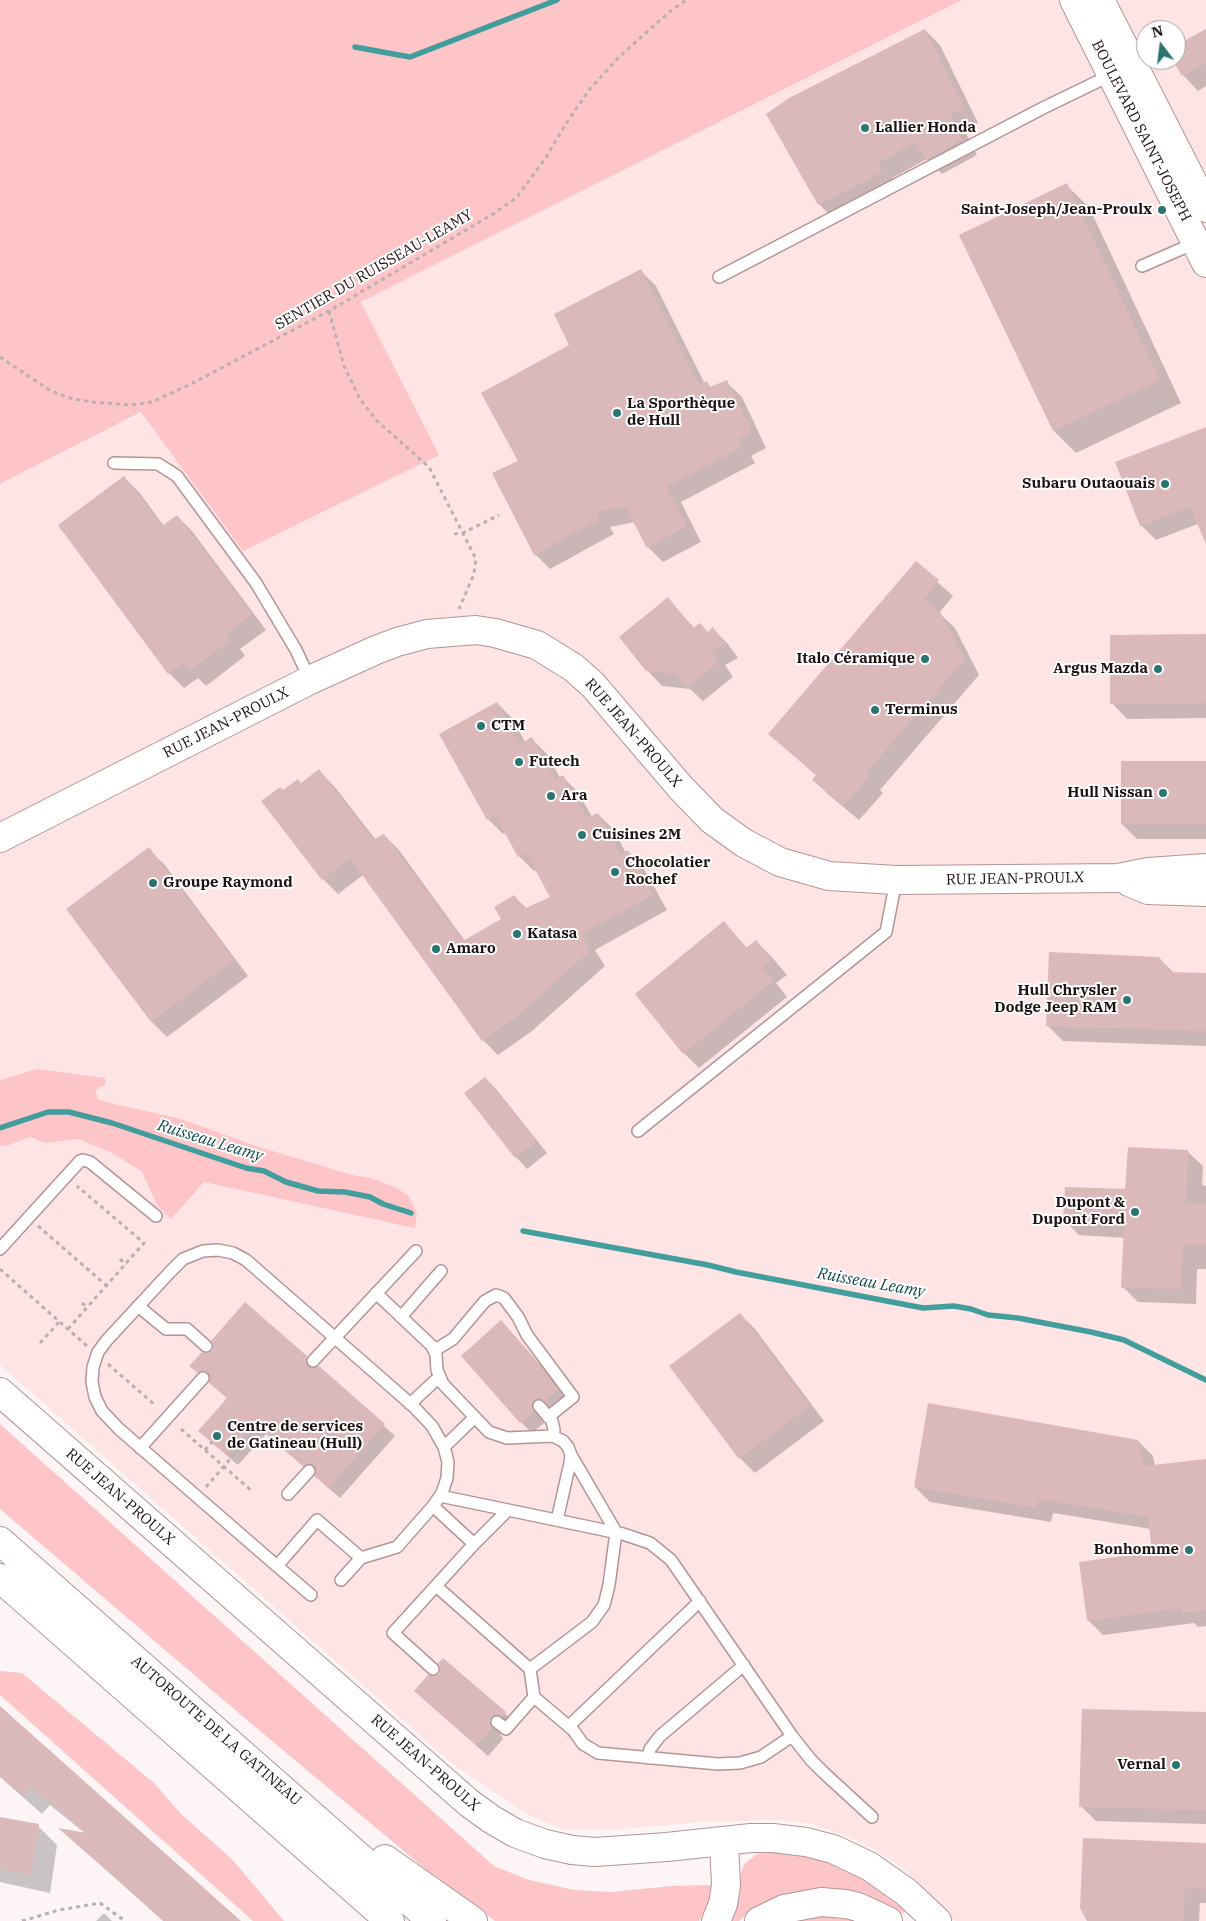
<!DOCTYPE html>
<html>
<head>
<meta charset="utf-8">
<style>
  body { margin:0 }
  #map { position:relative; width:1206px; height:1921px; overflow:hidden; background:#fcf4f5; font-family:"IBM Plex Serif",serif }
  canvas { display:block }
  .north { position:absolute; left:1136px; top:20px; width:50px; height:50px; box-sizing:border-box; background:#fff; border:1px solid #a5a0a1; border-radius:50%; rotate:345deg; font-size:14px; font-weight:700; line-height:20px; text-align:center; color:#1e1213 }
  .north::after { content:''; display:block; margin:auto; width:18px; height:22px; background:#2a7472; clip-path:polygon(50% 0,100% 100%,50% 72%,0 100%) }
</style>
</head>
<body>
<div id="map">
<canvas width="1206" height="1921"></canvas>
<div class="north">N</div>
</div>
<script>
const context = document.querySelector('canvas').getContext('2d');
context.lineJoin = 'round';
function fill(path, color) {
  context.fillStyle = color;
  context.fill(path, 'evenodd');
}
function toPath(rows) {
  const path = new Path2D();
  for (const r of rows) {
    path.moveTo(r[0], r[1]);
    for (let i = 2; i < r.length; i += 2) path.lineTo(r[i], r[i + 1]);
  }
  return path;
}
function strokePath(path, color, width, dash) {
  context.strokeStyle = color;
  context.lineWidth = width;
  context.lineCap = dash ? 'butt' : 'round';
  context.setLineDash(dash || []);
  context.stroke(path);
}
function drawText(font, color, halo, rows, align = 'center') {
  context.font = font + ' "IBM Plex Serif",serif';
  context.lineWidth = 4;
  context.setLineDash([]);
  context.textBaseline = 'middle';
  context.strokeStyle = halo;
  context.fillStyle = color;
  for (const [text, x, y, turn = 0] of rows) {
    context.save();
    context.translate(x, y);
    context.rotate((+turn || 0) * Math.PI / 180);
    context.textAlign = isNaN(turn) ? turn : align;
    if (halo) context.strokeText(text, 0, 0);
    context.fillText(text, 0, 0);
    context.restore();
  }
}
fill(toPath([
  [962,0,1206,0,1206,1921,955,1921,904,1869,875,1850,844,1835,812,1824,779,1820,699,1822,614,1830,563,1829,527,1814,450,1762,0,1365,0,484],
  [1146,30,1176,30,1176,60,1146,60]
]), '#fee4e5');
fill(toPath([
  [0,0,962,0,361,302,439,455,243,551,141,412,0,484],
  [37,1069,105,1078,105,1085,95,1090,98,1099,114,1104,178,1118,256,1146,352,1175,371,1178,397,1188,408,1195,417,1214,415,1228,204,1182,171,1219,157,1205,142,1172,114,1154,79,1139,45,1143,30,1137,9,1145,0,1146,0,1080],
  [0,1424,494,1866,529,1880,574,1890,611,1892,672,1886,712,1885,708,1906,699,1921,495,1921,435,1877,248,1721,0,1509],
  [0,1671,22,1673,154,1783,182,1815,231,1858,284,1921,253,1921,0,1695],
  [770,1852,792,1853,819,1859,847,1869,874,1886,906,1911,899,1916,750,1912,739,1921,726,1921,744,1864,757,1854],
  [819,1916,853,1920,854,1921,793,1921]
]), '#fec5c9');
fill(toPath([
  [925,30,940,45,978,123,965,131,977,155,942,174,927,159,892,178,897,187,834,219,819,204],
  [1206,31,1206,86,1198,91,1183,75,1174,60,1176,60,1176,47],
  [1066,185,1089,207,1181,403,1076,453,1054,431,960,235],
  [641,271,656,286,705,384,707,383,712,388,726,382,742,397,766,448,751,456,755,463,681,502,701,542,663,562,648,547,635,522,610,527,614,534,550,569,535,554,520,461,571,346],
  [1206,428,1206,529,1200,523,1156,540,1141,525],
  [124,477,139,492,164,526,177,516,192,531,266,630,240,649,245,656,206,686,198,678,184,688,169,673,59,526],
  [916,563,953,596,939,613,955,628,979,675,880,790,883,793,859,820,829,795,814,780,817,776,770,734],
  [668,599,694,628,708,633,713,629,728,644,738,658,725,665,733,677,703,701,690,689,662,686,647,670],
  [1206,636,1206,718,1127,719,1112,703],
  [497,703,512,718,525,742,532,739,547,754,560,778,563,777,578,792,592,817,598,814,613,829,626,853,628,852,643,867,667,910,595,950,605,966,532,1031,498,1055,483,1040,363,875,338,894,323,879,283,792,301,784,319,771,334,786,376,840,384,835,399,850,465,941,503,920,514,896,527,909,552,897,537,870,534,871,519,856,506,833,503,834,488,819,441,734],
  [1206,762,1206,839,1137,839,1122,824],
  [148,849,164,864,248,976,167,1037,152,1022,67,909],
  [724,923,747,948,756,941,771,956,787,975,776,983,787,997,699,1068,684,1053],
  [1159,958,1174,973,1206,974,1206,1046,1063,1041,1048,1026],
  [485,1078,496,1089,547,1153,527,1169,516,1157,465,1094],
  [1187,1151,1203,1166,1202,1185,1206,1186,1206,1269,1197,1269,1196,1304,1138,1302,1123,1287,1125,1238,1079,1235,1064,1220,1127,1190],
  [740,1314,755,1329,824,1421,755,1473,740,1458],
  [512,1333,549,1375,568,1401,545,1412,542,1419,544,1423,532,1433,521,1422],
  [306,1357,395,1436,340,1498,266,1434,238,1465,211,1442,228,1399,191,1366],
  [1138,1441,1153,1456,1155,1466,1206,1460,1206,1626,1198,1627,1194,1623,1103,1635,1088,1620,1153,1553,1151,1529,1053,1513,1051,1522,930,1502,915,1487],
  [427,1702,505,1713,516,1724,503,1728,500,1733,503,1739,488,1756],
  [0,1708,239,1921,163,1921,62,1830,86,1834,50,1805,42,1814,0,1777],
  [1206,1713,1206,1824,1096,1821,1081,1806],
  [0,1819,38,1826,57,1845,50,1893,0,1882],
  [1206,1845,1206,1903,1200,1903,1199,1921,1089,1921],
  [104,1913,112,1921,96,1921]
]), '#0003');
strokePath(toPath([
  [355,47,410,57,557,0],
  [0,1128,48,1112,69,1112,112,1123,246,1168,264,1171,286,1182,318,1191,345,1192,370,1197,383,1204,411,1213],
  [523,1231,708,1265,736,1272,923,1308,954,1306,971,1309,988,1315,1018,1318,1091,1332,1124,1340,1206,1380]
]), '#429e9c', 5.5);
fill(toPath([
  [925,29,964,108,950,115,962,140,926,160,916,142,878,163,882,172,818,205,766,114,789,98],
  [1206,29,1206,63,1182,76,1176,66,1176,45],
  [1067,183,1160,380,1053,431,959,235],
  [641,269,699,385,707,381,710,387,727,380,752,432,737,440,741,448,666,487,687,526,647,548,625,506,596,512,600,519,534,555,492,473,518,461,481,393,569,345,554,314],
  [1206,427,1206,544,1190,507,1140,526,1115,462],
  [124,476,162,526,177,515,252,614,226,634,231,640,189,671,183,663,168,674,58,525],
  [916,561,939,580,924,599,940,612,965,659,865,774,869,777,844,806,812,780,816,775,768,734],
  [668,597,693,628,700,623,708,632,713,627,724,643,711,650,719,662,687,687,677,674,646,671,619,637],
  [1206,634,1206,703,1110,704,1110,635],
  [497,702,520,744,532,737,555,780,563,775,587,818,598,813,621,855,628,850,653,895,581,934,591,950,517,1016,482,1041,350,858,322,880,261,801,280,787,283,790,298,779,301,783,319,769,373,840,384,834,463,941,501,919,494,907,514,895,524,909,550,897,526,853,518,857,495,815,487,820,439,734],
  [1121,761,1206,761,1206,824,1121,824],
  [149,847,234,960,151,1022,66,909],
  [724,921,746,948,756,940,772,960,762,968,773,981,683,1054,635,994],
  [1049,952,1159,957,1170,972,1206,973,1206,1031,1046,1026],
  [485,1077,537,1141,515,1158,464,1093],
  [1128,1147,1188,1150,1186,1203,1206,1203,1206,1245,1183,1245,1181,1289,1121,1288,1124,1225,1063,1220,1065,1187,1125,1189],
  [245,1302,307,1356,306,1363,308,1367,315,1368,319,1366,385,1424,328,1488,315,1476,316,1469,314,1465,307,1464,303,1466,254,1423,227,1455,198,1431,227,1398,209,1383,210,1376,208,1372,201,1371,198,1373,189,1366,202,1352,208,1353,212,1351,213,1344,211,1341],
  [740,1313,810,1406,739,1459,669,1366],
  [501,1320,537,1362,558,1389,545,1401,538,1399,534,1401,532,1407,534,1411,520,1423,461,1356],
  [928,1403,1138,1440,1144,1466,1206,1459,1206,1610,1182,1613,1182,1608,1087,1621,1079,1562,1152,1552,1148,1517,1038,1499,1037,1508,914,1487],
  [443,1658,506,1712,502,1716,498,1715,491,1717,490,1721,492,1728,476,1745,414,1691,428,1675,435,1676,439,1674,440,1667,438,1663],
  [0,1706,241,1921,164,1921,58,1828,87,1833,31,1787,23,1796,0,1776],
  [1082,1709,1206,1712,1206,1810,1079,1807],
  [0,1817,39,1824,31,1875,0,1868],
  [1083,1838,1206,1843,1206,1889,1185,1888,1183,1921,1087,1921,1080,1908]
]), '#dbb9bb');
const lane = toPath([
  [1142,266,1195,243],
  [719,277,1043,108,1111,75],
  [114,463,158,464,177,476,256,583,296,650,310,680],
  [638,1131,886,932,896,880],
  [0,1249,80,1161,83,1160,90,1162,156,1216],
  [376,1293,432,1346,436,1355,437,1370,443,1384,489,1432,507,1438,553,1436,563,1441,568,1447,571,1455,570,1463,557,1520],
  [138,1306,166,1329,187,1329,206,1346],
  [401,1317,441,1271],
  [435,1350,453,1339,485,1301,496,1295,504,1298,518,1317,527,1335,573,1397,548,1417],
  [313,1361,416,1251],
  [410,1404,439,1377],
  [539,1406,552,1421,554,1430,553,1436],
  [444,1447,475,1417],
  [140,1448,203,1378],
  [288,1494,309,1471],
  [440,1496,508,1510],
  [433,1506,474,1544,393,1633,433,1669],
  [474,1544,508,1510,623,1534,650,1543,671,1560,792,1736,761,1757,740,1763,718,1764,598,1753,583,1744,573,1730,534,1697],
  [277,1566,311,1595],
  [341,1580,361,1558,397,1547,433,1506,442,1493,447,1478,448,1462,444,1447,432,1426,413,1406,246,1260,233,1253,218,1250,203,1251,183,1259,170,1272,107,1340,98,1352,93,1367,92,1382,95,1397,102,1411,119,1429,277,1566,317,1520,361,1558],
  [436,1586,530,1669,534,1697,506,1729,497,1722],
  [530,1669,592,1622,604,1605,609,1585,616,1532,571,1455],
  [569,1726,700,1601],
  [792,1736,811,1760,824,1773,872,1817],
  [648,1758,650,1749,660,1736,744,1665]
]);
const secondary = toPath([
  [0,838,310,680,376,650,397,642,427,634,476,630,495,633,537,645,574,668,593,685,681,788,712,820,744,843,780,862,829,876,896,880,1118,878,1148,872,1206,868],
  [1129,882,1148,890,1206,892],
  [0,1392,469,1803,491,1819,515,1833,545,1844,572,1850,595,1852,667,1847,751,1838,773,1838,806,1842,833,1849,869,1866,906,1892,937,1921]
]);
const primary = toPath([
  [1074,0,1206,263],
  [1100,0,1206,208]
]);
const highway = toPath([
  [0,1541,432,1921],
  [0,1578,390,1921],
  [385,1859,473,1921],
  [716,1921,723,1904,726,1885,724,1841],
  [759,1921,784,1909,821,1902,846,1904,858,1907,888,1921]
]);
strokePath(lane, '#b49496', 14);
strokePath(secondary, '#b49496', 30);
strokePath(primary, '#b49496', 30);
strokePath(highway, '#b49496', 30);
strokePath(toPath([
  [329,311,344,366,360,399,376,420,429,467,476,559,474,574,459,609],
  [0,357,51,391,70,398,92,402,130,405,152,402,191,384,329,311,493,214,517,197,545,159,567,122,589,90,618,58,668,13,686,0],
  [454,534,463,533,499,515],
  [38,1226,107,1286],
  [120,1259,126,1265],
  [0,1269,87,1346],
  [82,1303,88,1308],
  [68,1329,144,1243,77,1186],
  [40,1343,59,1322],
  [108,1364,155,1405],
  [181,1429,253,1492],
  [205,1450,212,1442],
  [206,1487,258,1427],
  [22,1921,59,1910,100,1903,125,1921]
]), '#b9b0b1', 3, [4, 4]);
strokePath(lane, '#fff', 11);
strokePath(secondary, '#fff', 28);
strokePath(primary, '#fff', 28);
strokePath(highway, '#fff', 28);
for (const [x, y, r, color] of [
  [865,128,5,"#2a7472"],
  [1162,210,5,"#2a7472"],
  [617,413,5,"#2a7472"],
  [1165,484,5,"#2a7472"],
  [925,659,5,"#2a7472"],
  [1158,669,5,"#2a7472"],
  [875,710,5,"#2a7472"],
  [481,726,5,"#2a7472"],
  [519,762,5,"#2a7472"],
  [1163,793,5,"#2a7472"],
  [551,796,5,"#2a7472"],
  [582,835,5,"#2a7472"],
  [615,872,5,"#2a7472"],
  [153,883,5,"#2a7472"],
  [517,934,5,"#2a7472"],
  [436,949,5,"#2a7472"],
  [1127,1000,5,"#2a7472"],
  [1135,1212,5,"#2a7472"],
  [217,1436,5,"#2a7472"],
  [1189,1550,5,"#2a7472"],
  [1176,1765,5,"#2a7472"]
]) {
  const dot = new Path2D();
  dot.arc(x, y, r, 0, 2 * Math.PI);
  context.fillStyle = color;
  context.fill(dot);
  strokePath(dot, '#fff', 2);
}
drawText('bold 15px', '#1e1213', '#fff', [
  ["Lallier Honda",875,128],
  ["Saint-Joseph/Jean-Proulx",1152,210,"right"],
  ["La Sporthèque",627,404],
  ["de Hull",627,421],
  ["Subaru Outaouais",1155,484,"right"],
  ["Italo Céramique",915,659,"right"],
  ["Argus Mazda",1148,669,"right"],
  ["Terminus",885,710],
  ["CTM",491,726],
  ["Futech",529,762],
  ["Hull Nissan",1153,793,"right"],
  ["Ara",561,796],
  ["Cuisines 2M",592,835],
  ["Chocolatier",625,863],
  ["Rochef",625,880],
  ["Groupe Raymond",163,883],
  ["Katasa",527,934],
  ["Amaro",446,949],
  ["Hull Chrysler",1117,991,"right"],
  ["Dodge Jeep RAM",1117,1008,"right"],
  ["Dupont &",1125,1203,"right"],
  ["Dupont Ford",1125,1220,"right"],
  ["Centre de services",227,1427],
  ["de Gatineau (Hull)",227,1444],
  ["Bonhomme",1179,1550,"right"],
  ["Vernal",1166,1765,"right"]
], 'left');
drawText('15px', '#1e1213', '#fff', [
  ["BOULEVARD SAINT-JOSEPH",1141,131,63],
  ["SENTIER DU RUISSEAU-LEAMY",374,270,-30],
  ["RUE JEAN-PROULX",226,723,-27],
  ["RUE JEAN-PROULX",633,733,49],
  ["RUE JEAN-PROULX",1015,879,-1],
  ["RUE JEAN-PROULX",120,1497,41],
  ["AUTOROUTE DE LA GATINEAU",216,1731,41],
  ["RUE JEAN-PROULX",425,1763,41]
]);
drawText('italic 16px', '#0c4948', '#fff', [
  ["Ruisseau Leamy",210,1141,17],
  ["Ruisseau Leamy",871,1283,10]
]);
</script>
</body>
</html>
